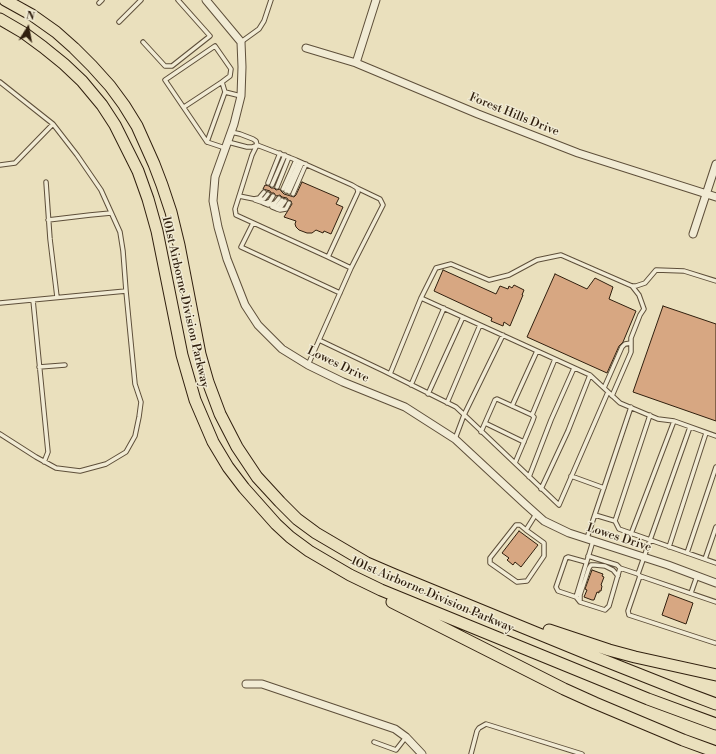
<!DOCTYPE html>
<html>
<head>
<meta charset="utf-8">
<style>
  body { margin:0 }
  #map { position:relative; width:716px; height:754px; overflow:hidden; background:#eae0bd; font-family:"Libre Bodoni",serif }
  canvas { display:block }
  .north { position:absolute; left:8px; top:8px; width:40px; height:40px; -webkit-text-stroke:3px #f1ebd4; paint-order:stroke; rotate:11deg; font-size:11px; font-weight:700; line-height:16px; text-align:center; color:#301f0e }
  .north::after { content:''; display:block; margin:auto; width:14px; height:18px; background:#301f0e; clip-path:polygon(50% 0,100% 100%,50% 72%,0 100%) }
</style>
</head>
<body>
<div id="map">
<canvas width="716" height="754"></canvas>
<div class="north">N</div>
</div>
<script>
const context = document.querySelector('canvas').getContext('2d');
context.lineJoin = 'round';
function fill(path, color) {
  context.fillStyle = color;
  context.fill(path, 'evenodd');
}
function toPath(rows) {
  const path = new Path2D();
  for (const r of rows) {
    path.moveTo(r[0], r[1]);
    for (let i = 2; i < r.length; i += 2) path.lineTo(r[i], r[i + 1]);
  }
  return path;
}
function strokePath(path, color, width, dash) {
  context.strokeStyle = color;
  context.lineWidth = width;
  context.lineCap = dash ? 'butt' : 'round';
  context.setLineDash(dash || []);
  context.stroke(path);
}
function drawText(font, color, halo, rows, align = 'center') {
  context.font = font + ' "Libre Bodoni",serif';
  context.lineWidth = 3;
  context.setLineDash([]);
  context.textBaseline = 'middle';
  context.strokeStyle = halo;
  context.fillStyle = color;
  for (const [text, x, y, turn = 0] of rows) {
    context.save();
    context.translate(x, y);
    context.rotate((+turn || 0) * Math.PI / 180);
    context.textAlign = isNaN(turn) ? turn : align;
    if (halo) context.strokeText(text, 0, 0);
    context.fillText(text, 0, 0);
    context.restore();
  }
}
const building = toPath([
  [302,182,339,198,336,204,343,207,331,234,324,231,323,233,316,230,312,233,307,233,299,230,296,227,295,224,296,221,284,217,292,204,291,201,288,200,287,198,282,197,280,195,276,196,274,193,271,193,270,191,263,189,265,185,269,186,271,188,274,188,276,190,280,189,281,191,284,194,294,197,296,195,302,182],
  [443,270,496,294,500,286,508,289,509,286,512,288,514,285,524,290,522,295,523,295,510,326,504,322,503,326,491,321,492,318,434,291,443,270],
  [555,274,587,289,595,278,613,287,609,299,636,311,623,342,619,346,607,373,527,337,555,274],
  [663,306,716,324,716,421,633,392,663,306],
  [519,531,538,545,521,567,515,562,513,565,507,560,509,558,502,553,519,531],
  [592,570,603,574,602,576,604,577,601,585,602,586,601,591,599,591,599,593,597,592,594,600,592,600,584,597,587,590,585,589,592,570],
  [669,594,693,603,686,624,662,615,669,594]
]);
fill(building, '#d7a782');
strokePath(building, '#301f0e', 1);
const service = toPath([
  [99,3,102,0],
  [119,22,141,0],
  [143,42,165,66,172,66,210,36,178,0],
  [241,42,259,29,264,21,271,0],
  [0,82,53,124,15,163,0,165],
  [184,107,222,82],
  [231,132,240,134,253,139,256,141,257,145],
  [207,142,165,80,215,46,231,69,230,76,222,82,225,92],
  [228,142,247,147,252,147,257,145,296,160,352,185,357,188,358,192,328,257,351,268,308,365],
  [257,145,252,155,235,209,236,215,328,257],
  [225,148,207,142,225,92,241,96],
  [46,182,50,239,57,297],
  [268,183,280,153],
  [272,185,285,155],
  [277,187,289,157],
  [283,189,296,160],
  [286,191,299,162],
  [289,192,302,163],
  [293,194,306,164],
  [239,196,254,199,259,198,264,192],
  [255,200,261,202,266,203,270,201,273,196],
  [258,200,264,199,268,194],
  [263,203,268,205,272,204,275,203,279,198],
  [272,206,277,206,282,200],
  [272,207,277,209,280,208,285,201],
  [277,209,280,210,286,209,289,203],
  [48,220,90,215,111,213],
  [253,223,241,247,340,293],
  [351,268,383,205,380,199,357,188],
  [421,298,590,375,620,403,658,419,674,421,716,436],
  [33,300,48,452,44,462],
  [0,303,126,291,123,251,120,232,101,190,77,155,53,124],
  [319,340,384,371,456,407,559,505,608,392],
  [39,367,65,365],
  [390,374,421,298,436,268,451,264,489,280,509,275,537,260,561,255,632,286,636,286,645,283,656,270,684,271,716,281],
  [411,385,444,308],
  [604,388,622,347,625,344,631,343],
  [428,394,463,317],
  [612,396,631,352,631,338,640,315,644,309,639,295,632,286],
  [447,403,480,325],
  [512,406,537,351],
  [532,415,555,359],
  [485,423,524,442],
  [481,432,495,400,497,399,532,415,534,417,533,420,515,463],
  [0,434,36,457,56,468,80,471,106,464,126,452,135,436,139,417,141,402,135,384,126,291],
  [455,439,464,415,503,335],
  [571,476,604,488],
  [529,477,551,420,574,368],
  [541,489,568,431,590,375],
  [595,515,615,521,619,529,716,563],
  [615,521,650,415],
  [526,530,544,543,544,556,527,581,517,582,490,563,490,558,516,525,520,525,526,530,536,514],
  [631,534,674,421],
  [587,538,631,407],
  [593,541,576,597,580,602,605,610,609,606,620,568,638,574,640,576,716,602],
  [669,547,706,433],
  [687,553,716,467],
  [588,556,617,565,620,568],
  [705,559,716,527],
  [638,574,690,427],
  [640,576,628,611,629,615,715,643],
  [691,593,697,576],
  [576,597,558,591,556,587,566,558,568,557,586,562],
  [580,602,580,595,589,568,591,565,595,565,605,566,613,570,618,576],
  [374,742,396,750,406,737],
  [471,754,477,731,479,728,486,724,582,754]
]);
const minor = toPath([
  [206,0,241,42,242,67,241,96,234,124,215,177,213,201,218,227,227,259,245,305,258,325,282,349,308,365,343,382,405,407,455,439,525,504,544,521,569,533,668,565,716,583],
  [306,48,356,63,478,114,578,153,716,197],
  [356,63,376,0],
  [693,234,716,164],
  [246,684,262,684,395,729,406,737,422,754]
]);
const trunk = toPath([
  [5,0,32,15,56,32,74,48,92,66,110,86,124,105,137,126,154,164,162,185,171,212,179,245,200,354,208,382,220,414,237,447,257,477,280,502,297,519,316,533,367,563,395,575,588,654,684,692,716,704],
  [0,19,24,33,43,47,64,64,82,81,102,105,115,125,138,171,148,199,157,231,182,355,195,400,213,442,228,467,244,488,276,524,290,537,309,551,350,575,381,590,648,699,716,724],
  [392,602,564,689,595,703,683,740,716,752],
  [549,630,609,650,635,657,716,675]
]);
strokePath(service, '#5e4f3a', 5.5);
strokePath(minor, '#5e4f3a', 9);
strokePath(trunk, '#301f0e', 13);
strokePath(service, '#f1ebd4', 3.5);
strokePath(minor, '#f1ebd4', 7);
strokePath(trunk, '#eae0bd', 11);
drawText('12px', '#301f0e', '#f1ebd4', [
  ["Forest Hills Drive",514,115,22],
  ["101st Airborne Division Parkway",185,302,77],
  ["Lowes Drive",338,365,26],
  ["Lowes Drive",619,538,18],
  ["101st Airborne Division Parkway",432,595,23]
]);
</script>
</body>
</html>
